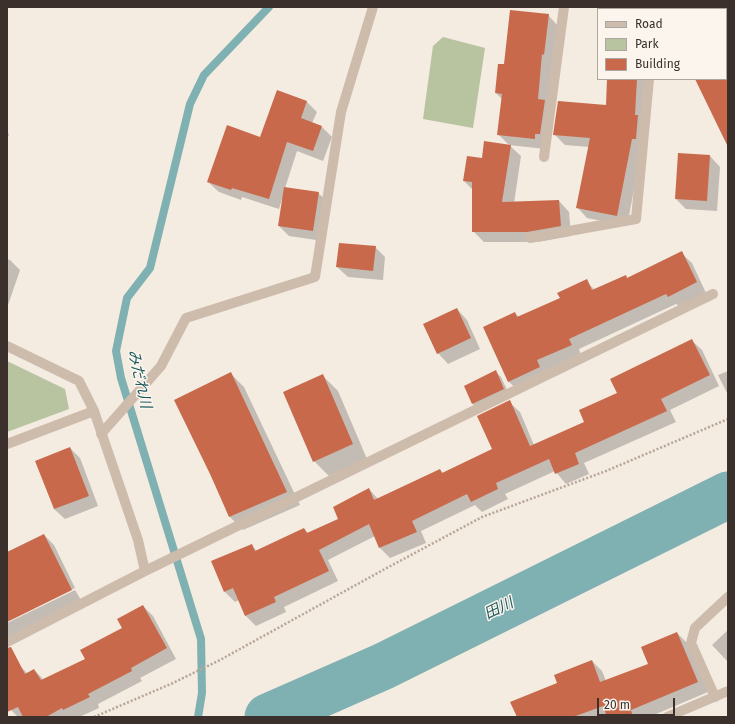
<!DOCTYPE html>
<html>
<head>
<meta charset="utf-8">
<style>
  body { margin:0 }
  #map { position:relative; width:735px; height:724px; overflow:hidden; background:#f4ebe1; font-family:"Fira Sans",sans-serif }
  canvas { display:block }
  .frame { position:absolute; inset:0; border:8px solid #3b302b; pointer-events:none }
  .legend { position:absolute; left:597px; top:8px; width:130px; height:72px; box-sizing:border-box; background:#fbf5ee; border:1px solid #aea6a0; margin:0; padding:5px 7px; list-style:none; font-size:12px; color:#3b302b }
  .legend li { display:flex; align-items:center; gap:8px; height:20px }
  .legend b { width:20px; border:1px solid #aea6a0 }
  .scale { position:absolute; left:597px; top:698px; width:78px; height:18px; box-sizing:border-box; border:2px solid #3b302b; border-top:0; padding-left:5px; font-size:12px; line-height:14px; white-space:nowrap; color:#3b302b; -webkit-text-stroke:3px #fbf5ee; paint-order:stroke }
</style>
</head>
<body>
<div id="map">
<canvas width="735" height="724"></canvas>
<div class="frame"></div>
<ul class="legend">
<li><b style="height:5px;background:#cdbbac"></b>Road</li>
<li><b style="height:11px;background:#b8c4a0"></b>Park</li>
<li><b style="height:11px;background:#c8694b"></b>Building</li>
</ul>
<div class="scale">20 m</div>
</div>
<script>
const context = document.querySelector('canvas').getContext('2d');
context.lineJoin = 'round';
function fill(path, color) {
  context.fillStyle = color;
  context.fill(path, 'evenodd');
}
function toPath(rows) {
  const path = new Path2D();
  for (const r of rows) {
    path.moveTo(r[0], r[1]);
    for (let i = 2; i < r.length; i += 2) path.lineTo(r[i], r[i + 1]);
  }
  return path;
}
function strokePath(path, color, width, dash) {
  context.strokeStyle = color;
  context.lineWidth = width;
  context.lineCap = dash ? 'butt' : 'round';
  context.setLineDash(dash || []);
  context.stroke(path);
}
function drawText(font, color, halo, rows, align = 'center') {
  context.font = font + ' "Fira Sans","Noto Sans JP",sans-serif';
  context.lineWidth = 3;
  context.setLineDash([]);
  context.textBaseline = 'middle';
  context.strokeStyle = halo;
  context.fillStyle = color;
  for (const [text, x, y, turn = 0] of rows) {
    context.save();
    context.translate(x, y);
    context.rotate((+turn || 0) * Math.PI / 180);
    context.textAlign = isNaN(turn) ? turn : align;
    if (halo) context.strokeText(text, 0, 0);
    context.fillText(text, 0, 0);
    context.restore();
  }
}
fill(toPath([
  [443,37,485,48,473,128,423,119,433,46],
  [7,361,65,389,69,409,7,432]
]), '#b8c4a0');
fill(toPath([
  [548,15,558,26,545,149,509,145,521,156,514,203,559,201,569,212,571,236,538,242,484,242,473,231,473,190,464,181,482,160,510,146,498,134,502,99,496,93,505,65],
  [726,65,728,67,728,143,696,79,726,79],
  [608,79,647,79,642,148,627,226,587,218,577,207,589,147,565,145,555,135,607,106],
  [306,101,317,112,312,123,322,127,332,137,323,161,297,151,285,188,318,193,329,203,323,241,289,236,279,226,283,199,282,199,279,209,242,197,241,200,219,192,208,182],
  [7,129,9,136,7,137],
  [679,154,710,156,720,167,717,211,686,209,676,199],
  [375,247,385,257,383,280,348,277,337,267],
  [681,253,692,263,706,293,679,306,676,304,579,349,581,355,519,391,508,381,515,313,519,317,561,299,586,281,595,290,625,276,628,279],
  [7,259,10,260,20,270,7,308],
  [457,309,467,320,480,349,448,364,438,353],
  [691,340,702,350,719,386,670,410,676,422,584,463,589,474,566,484,555,471,505,494,508,499,482,512,475,505,421,531,426,543,390,558,380,548,375,536,328,560,338,581,284,607,286,612,256,626,245,615,239,600,235,602,225,592,251,545,257,551,304,529,308,533,339,519,369,489,378,499,440,470,443,473,494,450,509,402,520,412,534,445,585,423,618,393],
  [728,371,728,395,718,375],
  [496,372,501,377,509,394,478,409,473,404,465,386],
  [231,374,244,387,300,505,243,530,230,517,176,400],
  [323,376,338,391,367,459,329,476,314,461],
  [70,448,80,458,98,506,65,519,54,509],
  [44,535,54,545,75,588,7,621,7,553],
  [75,590,81,600,7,637,7,623],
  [143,606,153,616,176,659,140,678,142,681,98,704,99,708,79,717,18,717,11,710,7,703,7,672,20,666,27,673,34,670,44,680,87,660,123,628],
  [728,630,728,662,712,645],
  [677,633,687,643,708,692,649,717,518,717,558,683,592,661,602,671,606,681,650,664]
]), '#0003');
strokePath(toPath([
  [198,717,202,693,201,639,121,378,116,351,127,298,150,268,190,104,204,75,269,7]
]), '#7fb0b2', 8);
strokePath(toPath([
  [268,717,384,666,728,495]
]), '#7fb0b2', 47);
fill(toPath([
  [510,10,549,14,544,55,542,54,538,99,545,100,540,134,535,134,535,139,497,135,502,94,495,93,498,64,504,64],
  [607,79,637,79,635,115,638,115,636,139,632,139,617,216,576,208,590,138,553,135,558,101,606,105],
  [695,79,728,79,728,147],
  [277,90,307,101,301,118,322,126,313,151,287,142,269,199,232,188,231,190,207,182,227,125,260,137],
  [484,141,511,145,502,202,559,200,561,226,527,232,472,232,472,182,463,181,467,156,482,158],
  [678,153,710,155,707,201,675,199],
  [284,187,319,192,313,231,278,226],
  [339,243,376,246,373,271,336,267],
  [682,251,697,282,668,297,666,294,569,339,572,345,537,360,540,367,508,382,483,327,515,312,517,317,560,298,557,293,587,279,592,290,626,275,627,278],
  [457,308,471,338,437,354,423,324],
  [692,339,710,375,661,399,667,411,575,453,579,464,555,474,549,459,496,483,498,489,471,502,467,494,412,521,417,532,379,548,369,524,319,550,329,571,274,597,276,602,245,616,233,588,224,592,211,561,252,544,255,551,304,528,307,533,338,519,333,507,369,488,374,500,440,469,442,473,492,449,477,416,510,400,530,446,584,422,579,410,617,393,610,379],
  [496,370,504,389,472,404,464,386],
  [231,372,287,492,229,517,211,476,174,400],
  [323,374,353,444,313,462,283,392],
  [70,447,89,496,54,509,35,461],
  [44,534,72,590,7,622,7,552],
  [143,605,167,648,131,668,132,671,88,694,90,697,63,710,62,708,46,717,23,717,18,707,7,712,7,648,11,647,25,674,34,669,41,680,85,659,80,650,122,628,117,619],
  [677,632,698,682,631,710,633,717,607,717,603,706,573,717,517,717,510,702,557,683,554,675,592,660,600,682,648,664,641,647]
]), '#c8694b');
strokePath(toPath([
  [94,717,173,683,220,660,383,570,482,517,606,471,728,419]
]), '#b9a596', 2.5, [2, 2]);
strokePath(toPath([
  [715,697,691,643,695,628,728,597]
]), '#cdbbac', 10);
strokePath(toPath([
  [642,7,645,9],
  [544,157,564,7],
  [530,238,636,219,649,79],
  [7,346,79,381,94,411,138,540,145,571],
  [101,434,161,366,186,318,315,277,341,112,373,7],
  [7,444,94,411],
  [7,642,145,571,713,294],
  [667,717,728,691]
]), '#cdbbac', 10);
drawText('italic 15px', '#1f5a5e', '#fbf5ee', [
  ["みだれ川",139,379,77],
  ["田川",499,609,-26]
]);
</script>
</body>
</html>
